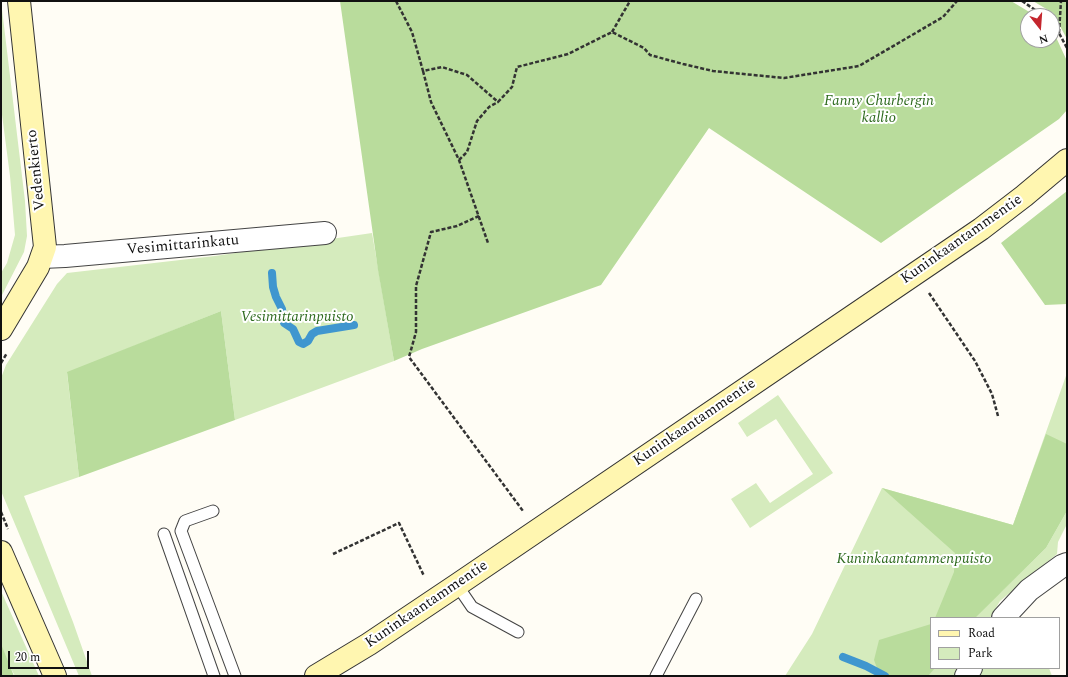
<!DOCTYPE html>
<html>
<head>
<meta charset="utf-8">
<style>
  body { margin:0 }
  #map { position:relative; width:1068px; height:677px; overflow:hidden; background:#fffdf5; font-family:Spectral,serif }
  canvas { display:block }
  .frame { position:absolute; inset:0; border:2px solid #111; pointer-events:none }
  .legend { position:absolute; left:930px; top:617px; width:130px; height:52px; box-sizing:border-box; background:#fff; border:1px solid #a0a0a0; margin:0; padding:5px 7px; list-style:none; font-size:12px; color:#111 }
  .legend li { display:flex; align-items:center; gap:8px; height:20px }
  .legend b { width:20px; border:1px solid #a0a0a0 }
  .north { position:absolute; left:1020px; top:8px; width:40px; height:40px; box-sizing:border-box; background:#fff; border:1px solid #a0a0a0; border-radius:50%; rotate:163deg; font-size:11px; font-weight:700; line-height:16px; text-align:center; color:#111 }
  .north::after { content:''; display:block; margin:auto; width:14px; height:18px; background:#c4262e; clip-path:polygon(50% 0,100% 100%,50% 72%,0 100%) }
  .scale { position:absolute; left:8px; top:651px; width:81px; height:18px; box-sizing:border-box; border:2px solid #111; border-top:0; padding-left:5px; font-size:12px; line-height:14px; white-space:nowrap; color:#111; -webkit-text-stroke:3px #fff; paint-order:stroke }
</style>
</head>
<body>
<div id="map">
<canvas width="1068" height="677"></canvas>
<div class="frame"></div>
<ul class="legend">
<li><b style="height:5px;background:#fff6b0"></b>Road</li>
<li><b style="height:11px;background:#d5ebbd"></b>Park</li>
</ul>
<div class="north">N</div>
<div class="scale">20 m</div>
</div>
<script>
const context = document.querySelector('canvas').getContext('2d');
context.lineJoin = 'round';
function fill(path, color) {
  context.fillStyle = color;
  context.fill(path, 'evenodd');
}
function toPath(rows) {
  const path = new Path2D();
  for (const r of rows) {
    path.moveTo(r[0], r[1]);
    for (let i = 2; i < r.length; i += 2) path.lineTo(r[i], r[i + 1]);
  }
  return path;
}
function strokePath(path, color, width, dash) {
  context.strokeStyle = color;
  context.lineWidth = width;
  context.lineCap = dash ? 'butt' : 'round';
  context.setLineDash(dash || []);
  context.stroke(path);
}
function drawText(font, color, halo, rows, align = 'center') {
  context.font = font + ' Spectral,serif';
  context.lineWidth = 4;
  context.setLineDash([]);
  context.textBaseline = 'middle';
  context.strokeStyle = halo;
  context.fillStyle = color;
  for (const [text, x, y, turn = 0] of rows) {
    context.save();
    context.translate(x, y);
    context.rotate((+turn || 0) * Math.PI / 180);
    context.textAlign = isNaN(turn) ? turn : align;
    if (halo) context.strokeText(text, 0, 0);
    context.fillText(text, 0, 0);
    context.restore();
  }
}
fill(toPath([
  [1,1,25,201,27,236,24,252,1,297,1,273,7,263,15,235,10,176,1,107],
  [372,233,394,361,235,420,221,311,67,373,79,477,24,496,73,622,92,676,79,676,1,491,1,378,6,365,57,284,67,273,215,256],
  [1067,373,1067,486,1000,593,1046,548,1067,511,1067,524,1058,542,1057,554,1000,601,990,618,931,618,931,668,961,668,956,676,785,676,812,634,882,488,1013,525],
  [778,395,833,473,750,528,731,499,756,483,770,503,813,474,776,419,747,437,738,423],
  [1,591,39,676,15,676,1,650],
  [983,668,1049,668,1052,676,978,676]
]), '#d5ebbd');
fill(toPath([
  [340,1,1011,1,1036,16,1028,16,1028,40,1052,40,1052,31,1055,35,1067,61,1067,110,1059,119,881,243,709,128,601,285,422,349,394,361,378,270],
  [1033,1,1067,1,1067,39,1053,13],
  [1067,191,1067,304,1045,305,1001,243],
  [221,311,235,420,79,477,67,372],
  [1046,434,1067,444,1067,511,1046,548,975,618,935,618,954,572,955,553,882,488,1013,525],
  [931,624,931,668,935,668,928,676,880,676,874,660,879,640],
  [1,644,14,676,1,676]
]), '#b9dc9c');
strokePath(toPath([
  [272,273,273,287,276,297,282,309,284,323,293,329,299,342,303,344,308,341,312,334,317,331,354,325],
  [843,657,866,666,885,676]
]), '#3f96cf', 8);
const lane = toPath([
  [213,511,185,521,181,531,235,676],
  [164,534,214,676],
  [457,585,472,607,518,632],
  [656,676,696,599]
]);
const street = toPath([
  [42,257,65,256,325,233],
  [1003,618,1029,590,1062,566,1067,564],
  [966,676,971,668]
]);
const secondary = toPath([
  [1,329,38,267,45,247,19,1],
  [1,552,55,676],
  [316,676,369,644,457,585,981,229,1024,196,1067,160]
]);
strokePath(lane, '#444', 13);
strokePath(street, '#444', 24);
strokePath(secondary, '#333', 24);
strokePath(toPath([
  [396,1,412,32,423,71,442,67,467,75,498,102,512,87,517,67,568,54,612,32,644,48,650,55,683,64,713,71,784,78,859,66,943,17,957,1],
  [1022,1,1044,16],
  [1052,24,1059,33,1067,48],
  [612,32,630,1],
  [1059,33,1061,1],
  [423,71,431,102,459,160,488,243],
  [459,160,467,152,477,121,489,107,498,102],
  [479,216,457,226,431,232,416,286,416,332,409,357,523,511],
  [929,293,975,361,992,394,998,416],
  [1,363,7,353],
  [1,512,8,529],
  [333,554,399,523,424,576]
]), '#333', 2.5, [4, 2]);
strokePath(lane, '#fff', 11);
strokePath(street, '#fff', 22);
strokePath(secondary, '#fff6b0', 22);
drawText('italic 15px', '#2f6b1f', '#fff', [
  ["Fanny Churbergin",879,102],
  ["kallio",879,119],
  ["Vesimittarinpuisto",297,318],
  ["Kuninkaantammenpuisto",914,560]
]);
drawText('15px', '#111', '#fff', [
  ["Vedenkierto",37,170,-96],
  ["Kuninkaantammentie",962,240,-35],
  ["Vesimittarinkatu",183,246,-5],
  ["Kuninkaantammentie",695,423,-34],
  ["Kuninkaantammentie",427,605,-34]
]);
</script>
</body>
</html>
